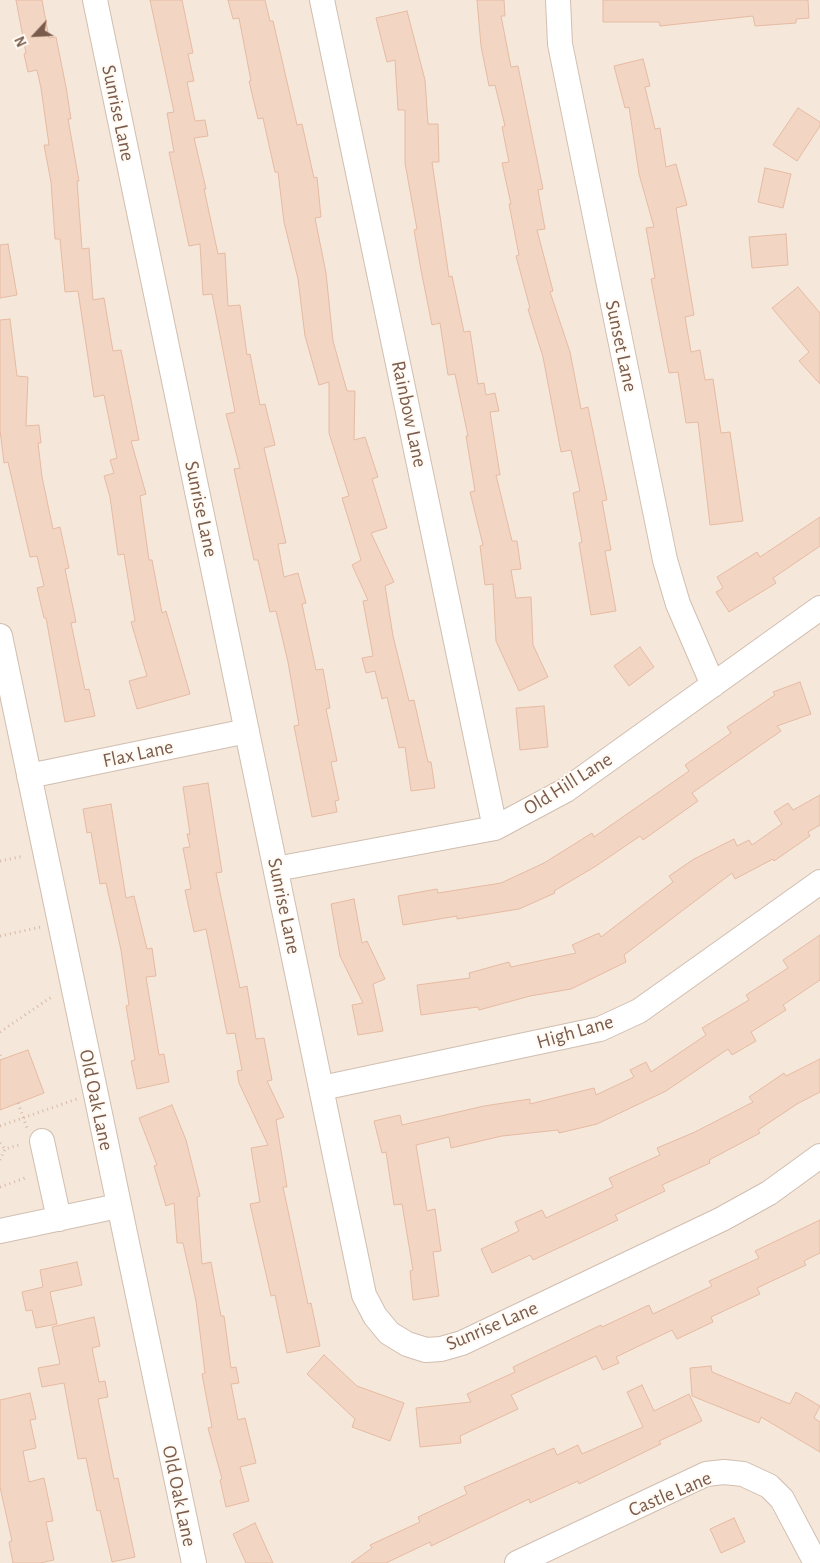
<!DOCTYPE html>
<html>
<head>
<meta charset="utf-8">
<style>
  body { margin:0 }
  #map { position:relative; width:820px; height:1563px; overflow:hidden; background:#fdf6ec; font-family:"Alegreya Sans",sans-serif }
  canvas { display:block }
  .north { position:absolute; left:10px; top:10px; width:50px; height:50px; -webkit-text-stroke:4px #fffaf3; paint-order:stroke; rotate:245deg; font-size:14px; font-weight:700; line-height:20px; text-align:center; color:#7a5c4d }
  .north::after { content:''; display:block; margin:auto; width:18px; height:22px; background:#7a5c4d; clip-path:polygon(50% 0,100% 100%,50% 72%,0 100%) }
</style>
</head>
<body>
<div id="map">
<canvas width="820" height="1563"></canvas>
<div class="north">N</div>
</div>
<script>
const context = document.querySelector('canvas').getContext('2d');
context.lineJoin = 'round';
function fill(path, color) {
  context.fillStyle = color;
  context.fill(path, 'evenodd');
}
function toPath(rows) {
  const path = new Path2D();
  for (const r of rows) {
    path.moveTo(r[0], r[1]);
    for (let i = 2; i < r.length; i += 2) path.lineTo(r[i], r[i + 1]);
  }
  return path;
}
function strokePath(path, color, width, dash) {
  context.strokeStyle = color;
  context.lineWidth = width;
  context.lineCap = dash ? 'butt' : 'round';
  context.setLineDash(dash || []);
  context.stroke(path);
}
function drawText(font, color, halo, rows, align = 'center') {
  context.font = font + ' "Alegreya Sans",sans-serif';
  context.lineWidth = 4;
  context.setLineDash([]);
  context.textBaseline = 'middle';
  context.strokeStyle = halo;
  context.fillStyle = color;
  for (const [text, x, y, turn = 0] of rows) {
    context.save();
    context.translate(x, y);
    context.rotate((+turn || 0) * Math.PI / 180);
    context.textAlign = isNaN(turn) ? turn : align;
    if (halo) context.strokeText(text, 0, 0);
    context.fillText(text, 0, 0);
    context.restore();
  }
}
fill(toPath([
  [0,0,820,0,820,1563,0,1563]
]), '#f5e8da');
const building = toPath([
  [16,0,42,0,49,38,56,37,66,87,71,119,68,119,79,181,77,181,82,249,89,248,93,300,104,298,113,351,121,350,139,440,131,441,146,494,140,496,149,560,152,560,162,613,166,611,190,694,137,709,129,681,147,676,131,622,135,621,124,554,118,555,110,497,104,476,114,473,110,460,117,458,104,395,94,397,78,291,65,292,60,239,55,239,51,182,44,145,49,145,41,88,37,70,28,72,24,54,26,53,16,0],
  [150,0,182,0,193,53,188,54,194,81,187,82,195,121,205,120,208,136,194,138,206,189,204,189,218,254,225,253,228,306,240,305,247,355,250,354,260,405,265,404,275,445,264,448,286,543,278,544,284,577,298,573,306,603,302,604,316,670,323,669,330,708,326,709,337,761,331,762,339,800,335,801,337,812,312,817,294,726,299,725,288,662,276,611,270,612,258,560,254,560,234,469,240,468,226,414,235,412,212,294,203,295,200,244,189,246,169,152,174,152,167,113,174,112,150,0],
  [228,0,265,0,270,21,273,21,297,125,302,124,314,178,317,177,321,217,315,218,326,273,333,341,347,391,355,391,354,440,365,437,378,477,372,479,387,528,371,533,394,582,385,586,393,636,409,701,414,700,428,762,431,762,435,788,411,791,405,747,399,748,387,697,382,699,375,671,366,673,362,658,373,656,363,601,368,600,352,565,361,560,342,498,349,496,329,433,329,382,319,385,305,336,298,279,284,222,278,172,275,172,263,118,258,119,249,81,251,81,239,18,233,19,228,0],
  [477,0,504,0,505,16,501,16,511,67,518,66,543,189,538,190,545,229,537,230,553,291,550,292,570,352,581,409,588,407,607,500,602,501,611,550,605,551,616,611,591,615,579,543,582,542,573,493,580,491,571,450,561,452,543,357,528,309,530,308,516,256,519,255,509,204,511,204,502,163,509,162,502,127,505,126,495,85,489,86,481,46,477,0],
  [603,0,808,0,809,18,796,19,796,23,755,26,753,16,660,26,659,22,603,22,603,0],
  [407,11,425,80,428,124,438,124,439,162,432,162,449,277,452,276,464,332,470,331,478,384,484,383,486,395,495,393,499,411,490,412,500,475,496,475,512,541,517,541,521,569,511,570,516,598,531,597,533,645,548,677,519,691,496,641,493,584,485,585,480,546,483,545,470,492,475,491,466,436,468,436,455,374,448,375,440,323,432,325,421,270,414,230,417,229,405,163,405,110,398,110,395,60,387,62,376,18,407,11],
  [643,59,650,86,645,87,655,129,660,128,666,167,676,164,687,205,676,208,694,315,685,317,691,352,700,350,705,380,713,379,721,433,730,432,743,521,710,525,698,422,686,423,678,372,669,373,651,279,655,278,646,228,654,227,639,174,629,107,625,108,614,66,643,59],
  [798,108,820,122,820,126,797,161,773,145,798,108],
  [765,168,791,174,783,208,758,202,765,168],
  [786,234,788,265,752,268,749,237,786,234],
  [8,244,17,295,0,298,0,245,8,244],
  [798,287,820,313,820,384,799,361,809,352,772,308,798,287],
  [10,319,17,376,28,377,26,426,39,425,41,443,38,443,42,477,53,529,60,527,69,568,65,569,76,622,71,623,85,690,89,689,95,716,65,722,46,618,44,618,37,588,44,586,37,556,30,557,8,462,4,463,0,430,0,320,10,319],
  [820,517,820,546,773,578,776,583,729,612,716,592,723,588,717,577,757,552,760,557,820,517],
  [640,647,654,667,629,686,614,666,640,647],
  [800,682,811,714,777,726,781,731,692,793,698,801,643,840,640,836,596,866,554,891,555,893,519,909,457,919,457,916,403,925,398,896,437,889,438,893,501,883,544,863,592,833,594,837,689,771,685,765,731,733,727,727,775,695,773,692,800,682],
  [544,706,548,747,520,750,516,708,544,706],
  [208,783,222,872,216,873,240,988,247,986,256,1039,264,1038,272,1080,267,1081,284,1117,276,1120,287,1187,283,1187,308,1304,311,1303,320,1346,287,1353,275,1295,271,1296,250,1204,260,1202,251,1148,268,1145,239,1083,237,1071,242,1070,235,1033,227,1034,206,929,194,932,185,890,191,889,183,848,190,847,187,834,190,834,183,787,208,783],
  [820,795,820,825,808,832,810,836,774,861,773,859,735,879,732,873,624,955,626,962,571,989,530,996,479,1010,478,1007,421,1015,417,985,470,978,469,973,509,962,511,967,576,953,572,945,599,933,601,937,673,882,669,876,694,859,734,839,737,846,749,840,752,845,782,824,774,812,788,803,793,810,820,795],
  [111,804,126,898,134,896,147,949,152,948,156,976,146,977,159,1055,164,1054,169,1082,137,1089,131,1061,135,1060,126,1006,129,1005,121,950,106,883,100,884,91,832,87,833,83,809,111,804],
  [354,899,362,943,367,941,385,979,373,984,383,1031,358,1035,352,1005,363,1003,340,956,331,904,354,899],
  [820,935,820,980,783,1005,786,1010,751,1032,756,1041,732,1055,728,1049,666,1091,597,1124,559,1133,558,1130,502,1136,451,1148,449,1137,416,1145,427,1211,435,1209,441,1251,433,1252,439,1296,413,1300,410,1271,413,1270,402,1204,394,1205,386,1152,382,1153,374,1121,400,1115,402,1125,484,1106,530,1099,530,1104,594,1088,596,1095,634,1077,630,1070,646,1062,651,1072,706,1035,702,1028,749,1000,746,995,788,968,783,960,820,935],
  [28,1050,44,1093,0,1110,0,1060,28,1050],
  [820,1059,820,1092,797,1104,758,1130,760,1133,709,1160,710,1163,662,1185,665,1191,615,1215,618,1220,533,1260,530,1255,492,1273,481,1249,519,1231,515,1222,542,1210,546,1218,613,1187,609,1178,660,1155,657,1148,695,1132,753,1102,749,1097,784,1073,786,1076,820,1059],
  [172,1105,186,1140,200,1196,197,1197,202,1264,211,1262,221,1316,224,1316,231,1368,236,1367,239,1383,231,1384,238,1420,245,1418,256,1463,240,1467,249,1501,226,1507,220,1480,222,1479,208,1428,212,1427,202,1374,205,1373,196,1301,183,1243,177,1243,174,1203,166,1206,154,1166,157,1165,139,1118,172,1105],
  [820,1220,820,1253,804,1261,806,1265,757,1288,760,1294,711,1317,713,1322,677,1339,672,1330,616,1357,619,1363,603,1370,596,1356,511,1395,518,1409,460,1436,461,1443,420,1447,416,1408,471,1402,467,1394,515,1372,513,1367,601,1325,602,1327,649,1305,653,1314,712,1286,709,1281,759,1258,755,1251,820,1220],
  [77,1262,82,1285,50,1292,57,1324,36,1328,32,1310,26,1311,22,1292,43,1287,40,1270,77,1262],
  [94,1317,100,1346,92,1348,99,1382,105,1381,108,1397,98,1399,114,1479,118,1478,135,1557,112,1562,100,1510,97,1511,86,1458,78,1459,64,1383,42,1387,38,1368,60,1364,52,1327,94,1317],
  [324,1355,357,1386,404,1403,390,1441,352,1427,355,1419,307,1374,324,1355],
  [711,1366,712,1372,790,1404,796,1392,820,1406,814,1418,820,1422,820,1452,761,1417,759,1423,692,1396,690,1368,711,1366],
  [642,1385,654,1411,689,1394,702,1421,659,1441,661,1444,579,1484,578,1481,530,1503,529,1499,431,1546,430,1542,386,1563,351,1563,372,1548,370,1545,420,1522,418,1517,467,1494,464,1487,554,1448,557,1455,578,1445,582,1454,643,1427,627,1392,642,1385],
  [30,1393,36,1419,30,1420,36,1448,23,1451,29,1482,44,1478,53,1521,46,1522,54,1560,40,1563,13,1563,9,1542,12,1541,0,1487,0,1400,30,1393],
  [734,1518,745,1542,721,1553,710,1529,734,1518],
  [255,1523,273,1563,246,1563,233,1534,255,1523]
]);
fill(building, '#f3d5c3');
strokePath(building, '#e6bba3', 1);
const minor = toPath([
  [95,0,364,1295,375,1316,389,1333,407,1344,426,1350,441,1349,462,1343,722,1219,769,1193,820,1156],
  [322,0,495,828],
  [558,0,560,44,665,560,678,604,713,685],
  [0,636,194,1563],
  [29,776,247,731],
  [276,869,495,828,566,790,820,608],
  [322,1088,600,1029,639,1011,820,882],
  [42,1141,59,1219],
  [0,1231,118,1206],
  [517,1563,706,1474,724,1472,743,1474,769,1486,782,1499,816,1563]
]);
strokePath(minor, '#d1beb0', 26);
strokePath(toPath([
  [0,861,24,856],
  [0,936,41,927],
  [0,1032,53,996],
  [0,1055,2,1060],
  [18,1103,27,1128],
  [0,1126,77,1099],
  [0,1143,5,1149],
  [0,1160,5,1149,22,1144],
  [0,1187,28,1177]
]), '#d9b8a5', 3, [1, 4]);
strokePath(minor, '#fff', 24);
drawText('20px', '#7a5c4d', '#fffaf3', [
  ["Sunrise Lane",118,113,78],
  ["Sunset Lane",621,346,78],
  ["Rainbow Lane",409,414,78],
  ["Sunrise Lane",201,509,78],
  ["Flax Lane",138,754,-12],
  ["Old Hill Lane",568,784,-32],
  ["Sunrise Lane",284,906,78],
  ["High Lane",575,1032,-16],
  ["Old Oak Lane",96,1100,78],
  ["Sunrise Lane",492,1326,-23],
  ["Castle Lane",670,1494,-23],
  ["Old Oak Lane",179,1496,78]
]);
</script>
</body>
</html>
